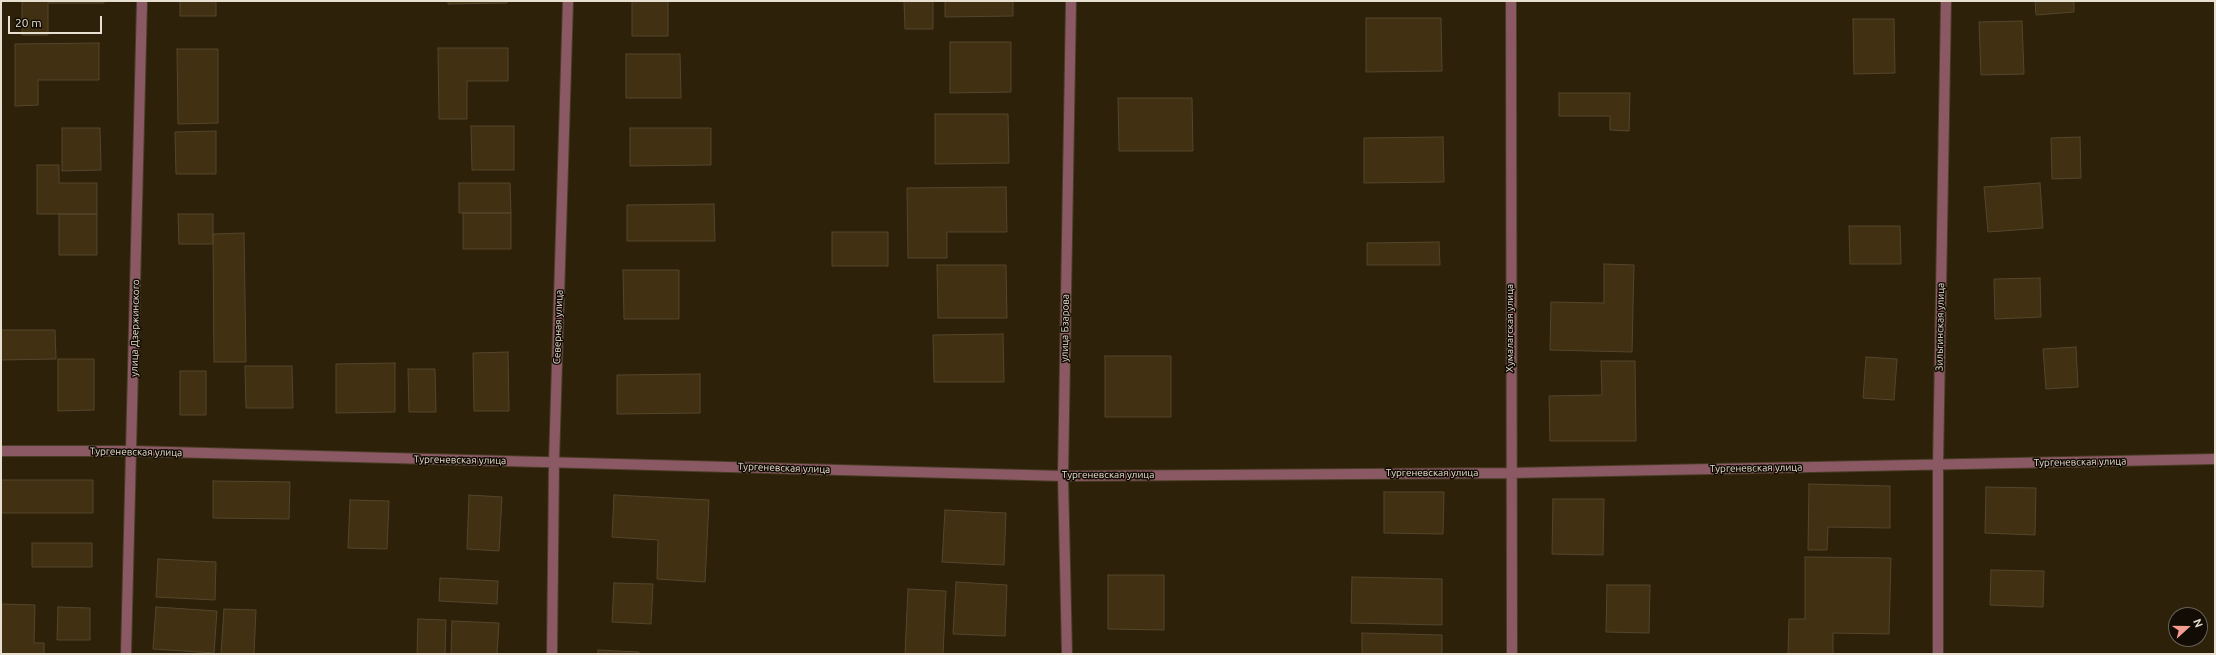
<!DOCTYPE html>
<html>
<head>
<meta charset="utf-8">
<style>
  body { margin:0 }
  #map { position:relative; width:2216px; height:655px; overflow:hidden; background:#2e2109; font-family:Ubuntu,sans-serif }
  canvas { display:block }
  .frame { position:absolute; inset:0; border:2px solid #e7dfd0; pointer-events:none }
  .north { position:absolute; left:2168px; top:607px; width:40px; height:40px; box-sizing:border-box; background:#120c04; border:1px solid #676056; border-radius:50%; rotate:69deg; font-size:11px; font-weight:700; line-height:16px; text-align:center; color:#e7dfd0 }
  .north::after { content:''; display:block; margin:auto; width:14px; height:18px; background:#f59d90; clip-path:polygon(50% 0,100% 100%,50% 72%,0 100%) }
  .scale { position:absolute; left:8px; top:16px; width:94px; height:18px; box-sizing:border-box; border:2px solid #e7dfd0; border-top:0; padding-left:5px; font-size:12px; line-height:14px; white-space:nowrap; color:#e7dfd0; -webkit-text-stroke:3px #120c04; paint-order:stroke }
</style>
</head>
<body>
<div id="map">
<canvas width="2216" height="655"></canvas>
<div class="frame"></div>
<div class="north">N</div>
<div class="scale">20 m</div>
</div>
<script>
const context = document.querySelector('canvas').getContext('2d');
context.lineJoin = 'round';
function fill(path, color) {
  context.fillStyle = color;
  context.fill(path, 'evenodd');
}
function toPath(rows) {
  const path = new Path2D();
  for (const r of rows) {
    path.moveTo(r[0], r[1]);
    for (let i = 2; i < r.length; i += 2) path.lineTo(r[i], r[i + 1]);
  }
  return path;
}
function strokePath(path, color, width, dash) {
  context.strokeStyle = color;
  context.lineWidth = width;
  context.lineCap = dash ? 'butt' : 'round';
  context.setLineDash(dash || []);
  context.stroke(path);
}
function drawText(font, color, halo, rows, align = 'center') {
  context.font = font + ' Ubuntu,sans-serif';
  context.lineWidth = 3;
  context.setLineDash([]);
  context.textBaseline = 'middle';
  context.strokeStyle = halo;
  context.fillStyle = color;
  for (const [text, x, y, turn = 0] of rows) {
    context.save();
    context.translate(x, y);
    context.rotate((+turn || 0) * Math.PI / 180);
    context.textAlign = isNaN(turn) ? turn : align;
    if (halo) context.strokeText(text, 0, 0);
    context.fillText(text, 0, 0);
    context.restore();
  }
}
const building = toPath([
  [22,1,104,1,104,3,48,3,48,35,22,35,22,1],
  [180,1,216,1,216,16,180,16,180,1],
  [448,1,507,1,507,3,448,4,448,1],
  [632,1,668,1,668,36,632,36,632,1],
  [904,1,933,1,933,29,905,29,904,1],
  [945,1,1013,1,1013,16,945,17,945,1],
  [2035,1,2074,1,2074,12,2036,15,2035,1],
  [1366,18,1441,18,1442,71,1366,72,1366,18],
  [1853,19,1894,19,1895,73,1854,74,1853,19],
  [2022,21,2024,74,1981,75,1979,22,2022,21],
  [950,42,1011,42,1011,92,950,93,950,42],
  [99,43,99,80,38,80,38,105,15,106,15,44,99,43],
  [438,48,508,48,508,81,467,81,467,119,439,119,438,48],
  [177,49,218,49,218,123,178,124,177,49],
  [626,54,680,54,681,98,626,98,626,54],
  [1559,93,1630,93,1629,131,1610,130,1610,116,1559,116,1559,93],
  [1118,98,1192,98,1193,151,1119,151,1118,98],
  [935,114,1008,114,1009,163,935,164,935,114],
  [471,126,514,126,514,170,472,170,471,126],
  [62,128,100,128,101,170,62,171,62,128],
  [630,128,711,128,711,165,630,166,630,128],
  [216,131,216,174,176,174,175,132,216,131],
  [1443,137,1444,182,1364,183,1364,138,1443,137],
  [2080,137,2081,178,2052,179,2051,138,2080,137],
  [37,165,59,165,59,183,97,183,97,214,37,214,37,165],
  [459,183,510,183,511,213,459,213,459,183],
  [2040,183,2043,228,1988,232,1984,187,2040,183],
  [1006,187,1007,232,947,232,947,258,908,258,907,188,1006,187],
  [714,204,715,241,627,241,627,205,714,204],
  [463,213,511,213,511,249,463,249,463,213],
  [59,214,97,214,97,255,59,255,59,214],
  [178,214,213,214,213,244,179,244,178,214],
  [1849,226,1900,226,1901,264,1850,264,1849,226],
  [832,232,888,232,888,266,832,266,832,232],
  [244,233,246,362,214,362,213,234,244,233],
  [1439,242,1440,265,1367,265,1367,243,1439,242],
  [1604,264,1634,265,1632,352,1550,350,1551,302,1604,303,1604,264],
  [937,265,1006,265,1007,318,938,318,937,265],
  [623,270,679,270,679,319,624,319,623,270],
  [2040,278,2041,317,1995,319,1994,279,2040,278],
  [1,330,55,330,56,359,1,360,1,330],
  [1003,334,1004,382,934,382,933,335,1003,334],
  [2076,347,2078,387,2046,389,2043,349,2076,347],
  [508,352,509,411,474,411,473,353,508,352],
  [1105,356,1171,356,1171,417,1105,417,1105,356],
  [1866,357,1897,359,1894,400,1863,398,1866,357],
  [58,359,94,359,94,410,58,411,58,359],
  [1601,361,1635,361,1636,441,1550,441,1549,396,1602,395,1601,361],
  [395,363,395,412,336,413,336,364,395,363],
  [245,366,292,366,293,408,246,408,245,366],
  [408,369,435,369,436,412,409,412,408,369],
  [180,371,206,371,206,415,180,415,180,371],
  [700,374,700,413,617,414,617,375,700,374],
  [1,480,93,480,93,513,1,513,1,480],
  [213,481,290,482,289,519,213,518,213,481],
  [1809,484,1890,486,1890,528,1828,527,1827,550,1808,550,1809,484],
  [1986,487,2036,488,2035,535,1985,533,1986,487],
  [1384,492,1444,492,1443,534,1384,533,1384,492],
  [469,495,502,497,499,551,467,549,469,495],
  [614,495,709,500,705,582,657,579,658,540,612,537,614,495],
  [1553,499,1604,499,1603,555,1552,554,1553,499],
  [350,500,389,501,387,549,348,548,350,500],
  [945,510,1006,513,1004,565,942,562,945,510],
  [32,543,92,543,92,567,32,567,32,543],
  [1805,557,1891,558,1889,634,1833,633,1833,654,1788,654,1789,619,1805,619,1805,557],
  [158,559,216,562,215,600,156,597,158,559],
  [1991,570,2044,571,2043,607,1990,605,1991,570],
  [1108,575,1164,575,1164,630,1108,629,1108,575],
  [1352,577,1442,579,1442,625,1351,623,1352,577],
  [440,578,498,581,497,604,439,601,440,578],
  [956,582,1007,585,1005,636,953,634,956,582],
  [614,583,653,584,651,624,612,622,614,583],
  [1607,585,1650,585,1649,633,1606,632,1607,585],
  [908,589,946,591,943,654,905,654,908,589],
  [2,604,35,605,34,643,44,643,44,654,1,654,2,604],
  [58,607,90,608,90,640,57,640,58,607],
  [156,607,217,611,214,653,153,649,156,607],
  [224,609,256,610,254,654,221,654,224,609],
  [418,619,446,620,445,654,417,654,418,619],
  [452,621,499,623,497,654,451,654,452,621],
  [1362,633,1442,635,1442,654,1362,654,1362,633],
  [598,650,639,652,639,654,598,654,598,650]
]);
fill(building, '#413011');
strokePath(building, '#54462d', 1);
const minor = toPath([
  [1511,1,1512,654],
  [1,451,132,451,1063,476,1510,473,2215,459],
  [126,654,142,1],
  [552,654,554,462,568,1],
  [1067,654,1063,476,1071,1],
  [1938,654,1938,465,1946,1]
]);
strokePath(minor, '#483c25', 12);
strokePath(minor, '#8a5963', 10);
drawText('10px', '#e7dfd0', '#120c04', [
  ["Северная улица",558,327,-88],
  ["Зильгинская улица",1940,327,-89],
  ["улица Дзержинского",135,328,-89],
  ["улица Бзарова",1065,328,-89],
  ["Хумалагская улица",1510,328,-90],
  ["Тургеневская улица",136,452,1],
  ["Тургеневская улица",460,460,1],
  ["Тургеневская улица",2080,462,-1],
  ["Тургеневская улица",784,468,2],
  ["Тургеневская улица",1756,468,-1],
  ["Тургеневская улица",1432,473],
  ["Тургеневская улица",1108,475]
]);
</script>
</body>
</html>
